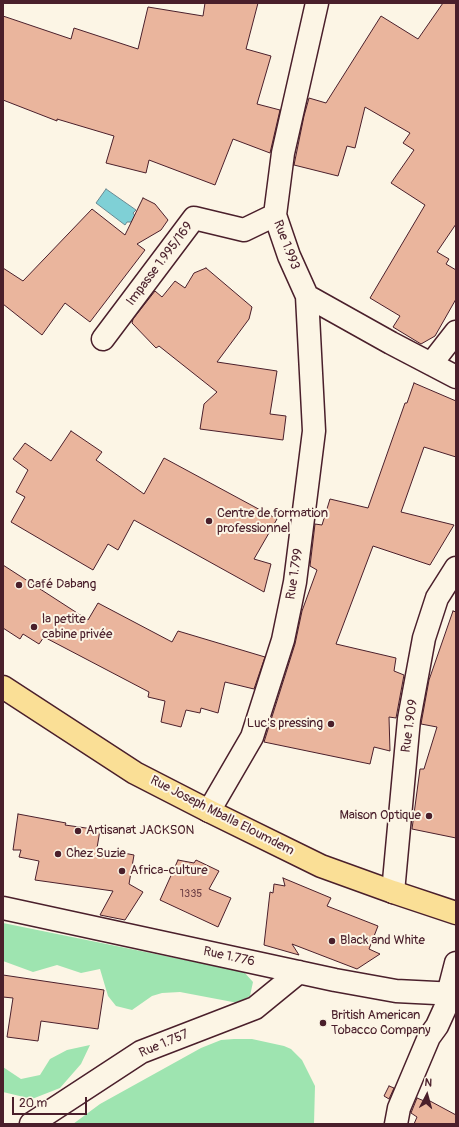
<!DOCTYPE html>
<html>
<head>
<meta charset="utf-8">
<style>
  body { margin:0 }
  #map { position:relative; width:459px; height:1127px; overflow:hidden; background:#fcf5e5; font-family:Pangolin,sans-serif }
  canvas { display:block }
  .frame { position:absolute; inset:0; border:4px solid #4a1f2b; pointer-events:none }
  .north { position:absolute; left:407px; top:1075px; width:40px; height:40px; -webkit-text-stroke:3px #fcf5e5; paint-order:stroke; rotate:6deg; font-size:11px; font-weight:700; line-height:16px; text-align:center; color:#4a1f2b }
  .north::after { content:''; display:block; margin:auto; width:14px; height:18px; background:#4a1f2b; clip-path:polygon(50% 0,100% 100%,50% 72%,0 100%) }
  .scale { position:absolute; left:12px; top:1097px; width:75px; height:18px; box-sizing:border-box; border:2px solid #4a1f2b; border-top:0; padding-left:5px; font-size:12px; line-height:14px; white-space:nowrap; color:#4a1f2b; -webkit-text-stroke:3px #fcf5e5; paint-order:stroke }
</style>
</head>
<body>
<div id="map">
<canvas width="459" height="1127"></canvas>
<div class="frame"></div>
<div class="north">N</div>
<div class="scale">20 m</div>
</div>
<script>
const context = document.querySelector('canvas').getContext('2d');
context.lineJoin = 'round';
function fill(path, color) {
  context.fillStyle = color;
  context.fill(path, 'evenodd');
}
function toPath(rows) {
  const path = new Path2D();
  for (const r of rows) {
    path.moveTo(r[0], r[1]);
    for (let i = 2; i < r.length; i += 2) path.lineTo(r[i], r[i + 1]);
  }
  return path;
}
function strokePath(path, color, width, dash) {
  context.strokeStyle = color;
  context.lineWidth = width;
  context.lineCap = dash ? 'butt' : 'round';
  context.setLineDash(dash || []);
  context.stroke(path);
}
function drawText(font, color, halo, rows, align = 'center') {
  context.font = font + ' Pangolin,sans-serif';
  context.lineWidth = 4;
  context.setLineDash([]);
  context.textBaseline = 'middle';
  context.strokeStyle = halo;
  context.fillStyle = color;
  for (const [text, x, y, turn = 0] of rows) {
    context.save();
    context.translate(x, y);
    context.rotate((+turn || 0) * Math.PI / 180);
    context.textAlign = isNaN(turn) ? turn : align;
    if (halo) context.strokeText(text, 0, 0);
    context.fillText(text, 0, 0);
    context.restore();
  }
}
fill(toPath([
  [3,923,244,972,253,982,250,996,238,1003,180,992,162,993,152,996,132,1010,116,1006,108,996,100,969,81,973,57,965,33,972,3,961],
  [234,1039,252,1039,284,1046,291,1049,302,1060,315,1086,314,1124,73,1124,100,1104,201,1048,221,1040],
  [90,1045,81,1064,60,1088,32,1099,3,1092,3,1067,21,1079,40,1075,50,1059,67,1050]
]), '#9ee4b0');
const water = toPath([
  [106,189,136,210,133,213,135,216,132,222,127,222,125,225,96,203,106,189]
]);
fill(water, '#7fd0d6');
strokePath(water, '#6a8992', 1);
const building = toPath([
  [205,3,258,3,246,49,271,56,257,104,280,110,270,153,233,139,215,185,149,160,146,173,106,163,114,136,57,119,57,121,3,100,3,16,71,39,74,28,138,49,148,7,203,16,205,3],
  [443,3,456,3,456,224,437,252,449,259,446,264,456,270,456,299,435,336,421,344,393,327,400,316,370,298,425,205,391,183,414,150,403,143,410,133,365,107,355,148,347,146,338,176,294,165,304,116,309,98,326,103,381,16,418,39,443,3],
  [143,198,155,204,168,220,161,230,137,244,145,250,90,322,65,303,42,335,3,304,3,268,23,281,92,209,125,235,143,198],
  [206,268,252,307,249,319,217,362,277,371,270,414,286,416,283,440,200,429,204,404,217,392,159,346,156,348,132,323,133,319,155,291,162,297,175,281,185,288,194,273,206,268],
  [414,383,456,401,456,457,424,447,401,512,454,525,430,565,373,546,336,644,396,658,394,671,404,675,396,718,389,717,390,751,374,747,370,764,264,742,295,644,302,611,317,570,310,566,315,524,322,525,330,499,368,508,405,403,407,403,414,383],
  [71,431,102,452,96,460,144,494,164,458,277,519,254,559,271,564,264,592,134,520,118,550,108,544,93,570,11,522,25,497,16,492,28,470,13,459,25,443,51,461,71,431],
  [3,565,88,620,98,603,172,642,178,631,265,657,254,689,225,682,218,713,201,708,200,713,186,710,181,727,161,722,165,701,148,697,149,692,44,637,39,644,23,634,20,639,3,628,3,565],
  [453,611,456,612,456,838,412,829,420,769,424,769,437,727,421,724,429,680,453,611],
  [18,814,66,823,65,825,100,830,97,848,134,855,129,884,143,892,125,920,100,915,113,891,35,880,39,861,19,857,21,850,13,850,18,814],
  [178,860,194,863,196,860,219,871,209,889,231,898,218,927,160,900,178,860],
  [283,878,331,898,327,906,378,926,369,949,380,954,357,969,292,944,299,955,264,945,270,892,273,893,274,884,285,886,283,878],
  [3,975,104,990,98,1029,41,1021,38,1041,7,1037,13,998,3,997,3,975],
  [389,1086,394,1088,389,1099,384,1096,389,1086],
  [417,1098,429,1103,430,1101,456,1115,456,1124,414,1124,417,1117,411,1113,417,1098]
]);
fill(building, '#eab59d');
strokePath(building, '#4a1f2b', 1);
const minor = toPath([
  [317,3,283,153,275,215,289,256,307,296,391,343,456,377],
  [103,339,194,218,244,230,275,215],
  [431,364,456,332],
  [209,811,252,737,283,640,295,582,314,431,307,296],
  [393,892,409,719,424,638,437,598,456,568],
  [3,908,335,980,396,991,456,994],
  [31,1124,141,1052,255,1008,299,972],
  [396,1124,399,1108,429,1037,437,1026,447,1004,448,994,456,963]
]);
const major = toPath([
  [3,687,135,773,209,811,321,866,393,892,456,913]
]);
strokePath(minor, '#4a1f2b', 25);
strokePath(major, '#4a1f2b', 25);
strokePath(minor, '#fcf5e5', 22);
strokePath(major, '#fadf96', 22);
for (const [x, y, r, color] of [
  [209,521,4,"#4a1f2b"],
  [19,585,4,"#4a1f2b"],
  [34,627,4,"#4a1f2b"],
  [331,724,4,"#4a1f2b"],
  [429,816,4,"#4a1f2b"],
  [78,831,4,"#4a1f2b"],
  [58,854,4,"#4a1f2b"],
  [122,871,4,"#4a1f2b"],
  [332,941,4,"#4a1f2b"],
  [323,1023,4,"#4a1f2b"]
]) {
  const dot = new Path2D();
  dot.arc(x, y, r, 0, 2 * Math.PI);
  context.fillStyle = color;
  context.fill(dot);
  strokePath(dot, '#fcf5e5', 1.5);
}
drawText('11px', '#724448', null, [
  ["1335",191,894]
]);
drawText('13px', '#4a1f2b', '#fcf5e5', [
  ["Rue 1.993",286,245,69],
  ["Impasse 1.995/169",160,264,-53],
  ["Rue 1.799",295,574,-81],
  ["Rue 1.909",410,726,-82],
  ["Rue Joseph Mballa Eloumdem",222,816,27],
  ["Rue 1.776",229,957,12],
  ["Rue 1.757",164,1044,-23]
]);
drawText('13px', '#4a1f2b', '#fcf5e5', [
  ["Centre de formation",217,514],
  ["professionnel",217,529],
  ["Café Dabang",27,585],
  ["la petite",42,620],
  ["cabine privée",42,635],
  ["Luc's pressing",323,724,"right"],
  ["Maison Optique",421,816,"right"],
  ["Artisanat JACKSON",86,831],
  ["Chez Suzie",66,854],
  ["Africa-culture",130,871],
  ["Black and White",340,941],
  ["British American",331,1016],
  ["Tobacco Company",331,1031]
], 'left');
</script>
</body>
</html>
